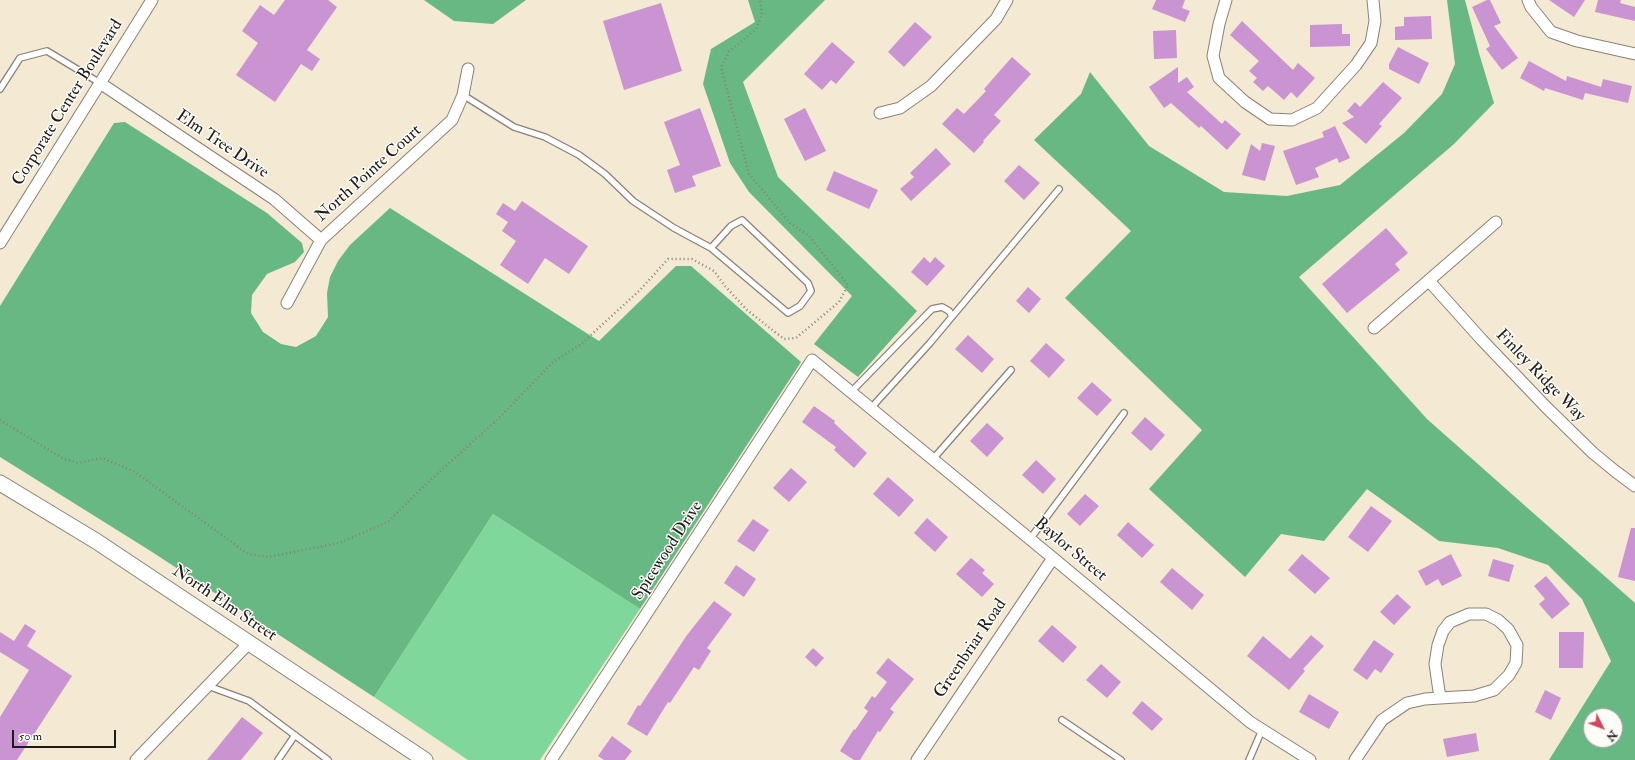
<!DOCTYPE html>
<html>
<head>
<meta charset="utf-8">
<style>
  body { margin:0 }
  #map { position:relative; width:1635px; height:760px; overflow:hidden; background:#f4e9d3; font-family:"IM FELL Double Pica",serif }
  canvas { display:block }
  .north { position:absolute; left:1583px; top:708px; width:40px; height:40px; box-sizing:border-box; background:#fdfcf7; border:1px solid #a3a29f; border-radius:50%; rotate:132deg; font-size:11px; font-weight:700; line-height:16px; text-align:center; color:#1c1c1c }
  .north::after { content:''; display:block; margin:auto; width:14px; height:18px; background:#d1495b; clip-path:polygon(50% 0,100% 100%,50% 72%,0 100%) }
  .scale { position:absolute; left:12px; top:730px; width:104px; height:18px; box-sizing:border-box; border:2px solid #1c1c1c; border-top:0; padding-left:5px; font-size:12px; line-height:14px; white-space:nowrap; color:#1c1c1c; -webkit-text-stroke:3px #fdfcf7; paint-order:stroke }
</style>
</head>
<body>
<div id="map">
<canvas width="1635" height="760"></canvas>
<div class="north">N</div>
<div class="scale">50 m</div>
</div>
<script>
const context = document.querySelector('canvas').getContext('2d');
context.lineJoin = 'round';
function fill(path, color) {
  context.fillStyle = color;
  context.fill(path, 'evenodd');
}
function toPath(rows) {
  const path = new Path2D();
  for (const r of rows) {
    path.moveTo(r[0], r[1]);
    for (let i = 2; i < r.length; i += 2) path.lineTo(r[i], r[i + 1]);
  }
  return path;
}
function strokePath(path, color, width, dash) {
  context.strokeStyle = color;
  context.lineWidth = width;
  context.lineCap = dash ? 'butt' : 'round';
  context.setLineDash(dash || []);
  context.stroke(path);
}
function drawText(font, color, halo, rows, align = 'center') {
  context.font = font + ' "IM FELL Double Pica",serif';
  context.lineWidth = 3;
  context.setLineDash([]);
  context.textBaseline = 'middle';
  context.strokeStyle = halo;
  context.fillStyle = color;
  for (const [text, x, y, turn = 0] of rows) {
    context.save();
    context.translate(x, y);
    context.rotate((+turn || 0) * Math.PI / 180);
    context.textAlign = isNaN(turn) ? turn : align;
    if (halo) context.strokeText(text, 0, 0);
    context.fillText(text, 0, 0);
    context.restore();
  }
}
fill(toPath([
  [493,514,640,609,540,760,468,760,374,697]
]), '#80d79b');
fill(toPath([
  [424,0,526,0,493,24,454,21],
  [748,0,825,0,743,82,778,177,917,311,858,377,814,344,852,296,749,192,730,163,703,84,711,49,755,22],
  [1447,0,1465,0,1479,53,1494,103,1454,144,1299,277,1427,419,1635,603,1635,760,1549,760,1611,661,1582,599,1548,565,1498,548,1439,541,1367,489,1324,541,1281,534,1245,577,1149,489,1202,430,1065,298,1131,231,1034,140,1081,94,1090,72,1149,146,1224,192,1287,196,1340,185,1404,133,1442,94,1455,64],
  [1591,716,1615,716,1615,740,1591,740],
  [125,122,267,213,302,243,304,252,295,262,267,274,252,295,251,313,263,332,281,344,296,347,316,336,328,317,327,293,330,277,338,261,350,245,390,208,599,341,676,266,691,266,801,362,640,609,493,514,374,697,149,550,0,457,0,306,114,123]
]), '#68b883');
fill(toPath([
  [285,0,328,0,337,7,307,50,320,59,312,71,301,64,275,102,236,75,258,43,242,31,260,5,274,15],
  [1156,0,1185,0,1182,8,1190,11,1185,22,1152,9],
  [1487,0,1490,0,1501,23,1494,26,1518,58,1502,70,1486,49,1490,46,1472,7],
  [1549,0,1585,0,1574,17],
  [1598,0,1621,0,1620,3,1635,7,1635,21,1595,12],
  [661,3,682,71,624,90,603,21],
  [1431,16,1432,39,1395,40,1395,27,1404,26,1404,17],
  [1242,21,1293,70,1298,63,1315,78,1297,98,1291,92,1284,100,1268,86,1263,91,1253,82,1257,78,1249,71,1259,61,1230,35],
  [915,22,932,37,904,67,888,52],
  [1342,24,1342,34,1350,34,1350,46,1310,47,1310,25],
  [1176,30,1177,58,1154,59,1153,31],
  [832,42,855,62,836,84,831,80,822,90,804,74],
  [1398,47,1429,63,1419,84,1389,69,1389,64],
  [1012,57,1031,74,994,115,1001,121,983,141,984,142,974,153,942,124,957,108,964,114,986,91,984,89],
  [1529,61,1566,81,1567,76,1601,87,1603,79,1632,86,1628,103,1585,93,1583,100,1545,88,1544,91,1520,78],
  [1178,67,1178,83,1187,77,1194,87,1187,92,1222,124,1225,120,1241,134,1227,150,1201,126,1199,128,1171,103,1164,108,1149,87],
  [1383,82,1402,98,1379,124,1382,126,1366,144,1342,123,1354,117,1347,111,1355,102,1360,107],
  [700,108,721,166,692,176,696,186,675,193,667,170,680,165,664,122],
  [805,108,826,151,805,161,784,119],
  [1335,126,1350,158,1339,163,1337,158,1315,168,1319,177,1296,185,1283,151,1324,137,1322,132],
  [1262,143,1275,146,1265,181,1242,175,1251,144,1260,151],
  [936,148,951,164,911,201,900,189,914,177,910,173],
  [1019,165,1040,183,1024,200,1004,181],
  [834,171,878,190,869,209,826,190],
  [522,201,588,246,569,274,545,258,528,284,500,265,516,241,502,231,508,222,496,214,503,203,515,211],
  [1386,228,1408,253,1395,264,1400,270,1347,313,1322,284],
  [924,257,930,263,935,257,945,266,927,286,911,272],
  [1028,287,1041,299,1029,313,1016,301],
  [968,335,994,359,982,373,955,349],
  [1046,343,1065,360,1049,378,1030,361],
  [1092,382,1112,400,1097,416,1077,398],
  [814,406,835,421,834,423,867,453,854,468,834,450,836,447,802,422],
  [1145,417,1165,435,1151,451,1131,433],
  [987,423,1004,438,987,457,970,441],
  [1036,460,1056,479,1043,494,1022,475],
  [791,468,807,482,789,502,773,488],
  [888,477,914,500,899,517,873,494],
  [1085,494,1099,506,1080,526,1067,514],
  [1371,506,1392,521,1368,552,1348,537],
  [927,518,948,537,935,552,914,533],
  [753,519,769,530,754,552,737,541],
  [1128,522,1154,545,1142,558,1117,535],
  [1631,528,1635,528,1635,581,1618,577],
  [1302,554,1330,578,1315,594,1288,570],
  [1451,554,1462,576,1442,586,1438,579,1426,586,1418,571],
  [971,558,985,570,982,573,994,584,982,597,956,574],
  [1493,559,1514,565,1509,582,1488,576],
  [736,565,756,579,744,597,724,583],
  [1172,568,1204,595,1192,610,1160,582],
  [1546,576,1570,604,1552,619,1539,604,1545,599,1534,586],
  [1397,594,1411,607,1394,625,1380,612],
  [714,601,732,614,707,648,711,651,699,670,694,667,670,703,668,702,647,736,627,724,638,705,640,706,687,635],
  [25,624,36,631,27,646,72,676,17,760,0,760,0,717,29,670,0,652,0,632,14,641],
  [1052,625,1077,647,1063,663,1038,641],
  [1559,632,1584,632,1583,668,1559,668],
  [1311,635,1324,646,1303,669,1305,671,1289,690,1247,656,1263,636,1290,659],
  [1374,640,1394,654,1381,673,1375,669,1367,680,1353,670],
  [813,648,824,658,816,667,805,657],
  [888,658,914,679,890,709,894,712,880,732,878,731,860,760,854,760,840,751,854,729,855,730,868,711,864,708,872,696,875,698,887,682,876,673],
  [1101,664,1121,682,1107,698,1086,680],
  [1545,690,1561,698,1551,720,1535,712],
  [1309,694,1339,712,1329,729,1299,712],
  [1142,701,1163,719,1152,731,1132,713],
  [242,717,263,733,241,760,207,760],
  [1476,733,1479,751,1447,757,1443,739],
  [612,736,632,751,625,760,604,760,598,756]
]), '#ca93d1');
const service = toPath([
  [0,89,20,58,47,51,100,83],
  [463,95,514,127,545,137,579,155,605,174,633,201,674,228,711,248,788,313,800,306,811,291,808,283,742,220,731,226,711,248],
  [851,392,932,309,942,307,949,311,952,316],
  [871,408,930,343,1059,189],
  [933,459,1011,370],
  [1030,539,1124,413],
  [208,686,249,701,328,760],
  [1062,720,1121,760],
  [278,760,295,735],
  [1249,760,1262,730]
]);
const minor = toPath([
  [1226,0,1219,24,1213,56,1219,78,1245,102,1270,119,1292,120,1317,108,1356,65,1371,43,1375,21,1373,0],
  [1528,0,1531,7,1551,32,1577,41,1635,54],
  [100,83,274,199,321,240],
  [880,113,900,108,931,86,996,19,1007,0],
  [0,243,152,0],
  [1429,281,1482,340,1546,407,1593,453,1615,471,1635,486],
  [287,303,321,240,452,120,463,95,468,69],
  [1374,328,1496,222],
  [136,760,249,643],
  [551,760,812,360,1053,558,1250,722,1310,760],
  [917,760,1053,558],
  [1355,760,1382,720,1407,703,1425,699,1440,698,1474,696,1494,690,1509,675,1516,663,1517,645,1508,629,1498,620,1486,614,1469,614,1450,622,1443,631,1438,645,1435,664,1440,698]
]);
const secondary = toPath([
  [0,483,96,541,425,760]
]);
strokePath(service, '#888278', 8);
strokePath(minor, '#888278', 13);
strokePath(secondary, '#888278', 17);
strokePath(toPath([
  [0,420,62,458,78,463,102,458,135,472,248,554,268,557,339,543,388,522,425,485,498,419,553,362,580,345,640,290,668,259,692,259,714,271,725,286,747,310,784,339,796,338,839,302,848,285,809,236,790,223,749,174,721,67,729,52,756,29,762,15,760,0]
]), '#888278', 2.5, [1, 3]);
strokePath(service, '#fff', 5.5);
strokePath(minor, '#fff', 11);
strokePath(secondary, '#fff', 15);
drawText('17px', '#1c1c1c', '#fdfcf7', [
  ["Corporate Center Boulevard",68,103,-58],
  ["Elm Tree Drive",222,145,34],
  ["North Pointe Court",369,174,-42],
  ["Finley Ridge Way",1540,376,46],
  ["Baylor Street",1070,550,40],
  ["Spicewood Drive",668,551,-57],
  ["North Elm Street",224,604,34],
  ["Greenbriar Road",971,649,-56]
]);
</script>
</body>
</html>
